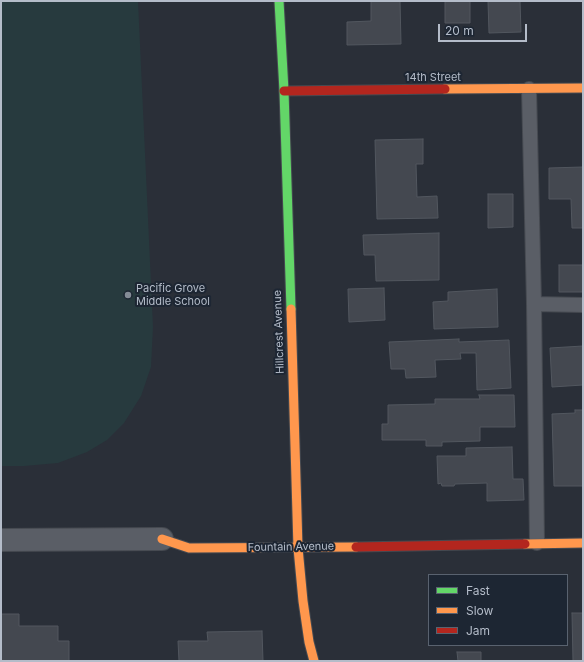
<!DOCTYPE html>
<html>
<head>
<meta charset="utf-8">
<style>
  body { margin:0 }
  #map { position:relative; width:584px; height:662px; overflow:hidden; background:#2a2f38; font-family:Inter,sans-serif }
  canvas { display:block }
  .frame { position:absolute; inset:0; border:2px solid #b4bcc9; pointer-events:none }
  .legend { position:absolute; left:428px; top:574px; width:140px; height:72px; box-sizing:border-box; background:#1d2633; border:1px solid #59626f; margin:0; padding:5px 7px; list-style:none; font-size:12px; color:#b4bcc9 }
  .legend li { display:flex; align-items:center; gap:8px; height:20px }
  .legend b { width:20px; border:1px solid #59626f }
  .scale { position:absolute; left:438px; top:24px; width:89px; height:18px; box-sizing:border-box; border:2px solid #b4bcc9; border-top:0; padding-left:5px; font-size:12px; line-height:14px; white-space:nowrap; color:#b4bcc9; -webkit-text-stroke:3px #1d2633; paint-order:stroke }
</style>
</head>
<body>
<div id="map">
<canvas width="584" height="662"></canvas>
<div class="frame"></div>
<ul class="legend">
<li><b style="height:5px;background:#63d668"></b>Fast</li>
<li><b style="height:5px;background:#ff974d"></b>Slow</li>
<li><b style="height:5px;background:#b3261e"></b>Jam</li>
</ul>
<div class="scale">20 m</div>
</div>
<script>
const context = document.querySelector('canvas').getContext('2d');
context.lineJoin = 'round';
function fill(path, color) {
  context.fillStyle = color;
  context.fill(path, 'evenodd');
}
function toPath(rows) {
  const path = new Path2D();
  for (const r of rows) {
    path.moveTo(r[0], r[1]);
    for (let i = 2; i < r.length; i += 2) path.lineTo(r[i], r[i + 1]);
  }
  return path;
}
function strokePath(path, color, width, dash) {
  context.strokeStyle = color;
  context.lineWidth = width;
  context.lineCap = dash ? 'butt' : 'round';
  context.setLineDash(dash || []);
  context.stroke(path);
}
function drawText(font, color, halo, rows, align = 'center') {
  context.font = font + ' Inter,sans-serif';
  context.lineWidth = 4;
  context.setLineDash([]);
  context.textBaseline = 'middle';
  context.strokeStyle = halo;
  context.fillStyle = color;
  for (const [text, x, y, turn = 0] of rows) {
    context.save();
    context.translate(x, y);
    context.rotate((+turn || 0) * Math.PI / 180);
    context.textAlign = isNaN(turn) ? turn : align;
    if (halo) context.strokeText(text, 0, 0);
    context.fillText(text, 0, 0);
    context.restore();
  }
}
fill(toPath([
  [1,1,138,1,153,327,151,367,141,396,124,423,107,440,87,452,58,463,24,466,1,466]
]), '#273a3e');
const building = toPath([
  [371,1,400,1,401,44,347,45,347,22,371,21,371,1],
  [445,1,470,1,470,23,445,23,445,1],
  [488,1,520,1,521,32,489,33,488,1],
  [423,139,423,164,416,164,417,197,437,196,438,218,377,219,375,140,423,139],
  [583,167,583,228,572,228,571,199,549,199,549,168,583,167],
  [488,194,513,194,513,227,488,228,488,194],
  [439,233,439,280,376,281,375,255,364,255,363,235,439,233],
  [559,265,583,265,583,292,559,292,559,265],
  [384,288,385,320,349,322,348,289,384,288],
  [497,289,498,327,434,329,433,302,448,301,448,292,497,289],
  [459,339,459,342,509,340,511,388,477,390,476,353,460,353,461,359,435,360,436,377,406,378,405,369,391,369,389,342,459,339],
  [583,346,583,385,552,387,550,348,583,346],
  [479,395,514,395,515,427,480,427,480,441,442,442,442,446,426,446,426,440,382,440,382,424,388,424,388,405,435,404,435,399,480,399,479,395],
  [575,410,583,410,583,486,554,486,552,414,575,413,575,410],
  [512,447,513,479,523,479,524,500,487,501,487,483,455,484,454,486,442,486,441,483,438,484,437,456,466,456,466,448,512,447],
  [572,613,583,613,583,661,573,661,572,613],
  [1,614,19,614,19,626,58,626,58,641,69,641,69,661,1,661,1,614],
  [262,631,263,661,179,661,178,641,208,641,207,632,262,631],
  [457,652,481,652,481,661,458,661,457,652]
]);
fill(building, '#444850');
strokePath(building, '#52575f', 1);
const lane = toPath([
  [529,89,534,304,537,543],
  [534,304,583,305]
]);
const street = toPath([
  [1,540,162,539]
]);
const fast = toPath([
  [279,1,284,91,291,309]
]);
const slow = toPath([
  [445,89,583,88],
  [291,309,298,548,303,601,309,642,314,661],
  [162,539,189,548,356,547],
  [525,544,583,543]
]);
const jam = toPath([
  [284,91,445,89],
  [356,547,525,544]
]);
strokePath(lane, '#464a51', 16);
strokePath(street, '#464a51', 24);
strokePath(fast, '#464a51', 11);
strokePath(slow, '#464a51', 11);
strokePath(jam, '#464a51', 11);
strokePath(lane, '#5a5e66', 14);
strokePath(street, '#5a5e66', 22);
strokePath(fast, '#63d668', 9);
strokePath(slow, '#ff974d', 9);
strokePath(jam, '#b3261e', 9);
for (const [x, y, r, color] of [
  [128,295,4,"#848b96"]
]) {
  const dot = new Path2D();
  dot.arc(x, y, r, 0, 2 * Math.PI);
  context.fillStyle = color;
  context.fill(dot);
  strokePath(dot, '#1d2633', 1.5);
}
drawText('11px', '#b4bcc9', '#1d2633', [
  ["14th Street",433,78],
  ["Hillcrest Avenue",279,332,-92],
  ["Fountain Avenue",291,547,-1]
]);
drawText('11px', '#b4bcc9', '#1d2633', [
  ["Pacific Grove",136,289],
  ["Middle School",136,302]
], 'left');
</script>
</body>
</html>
